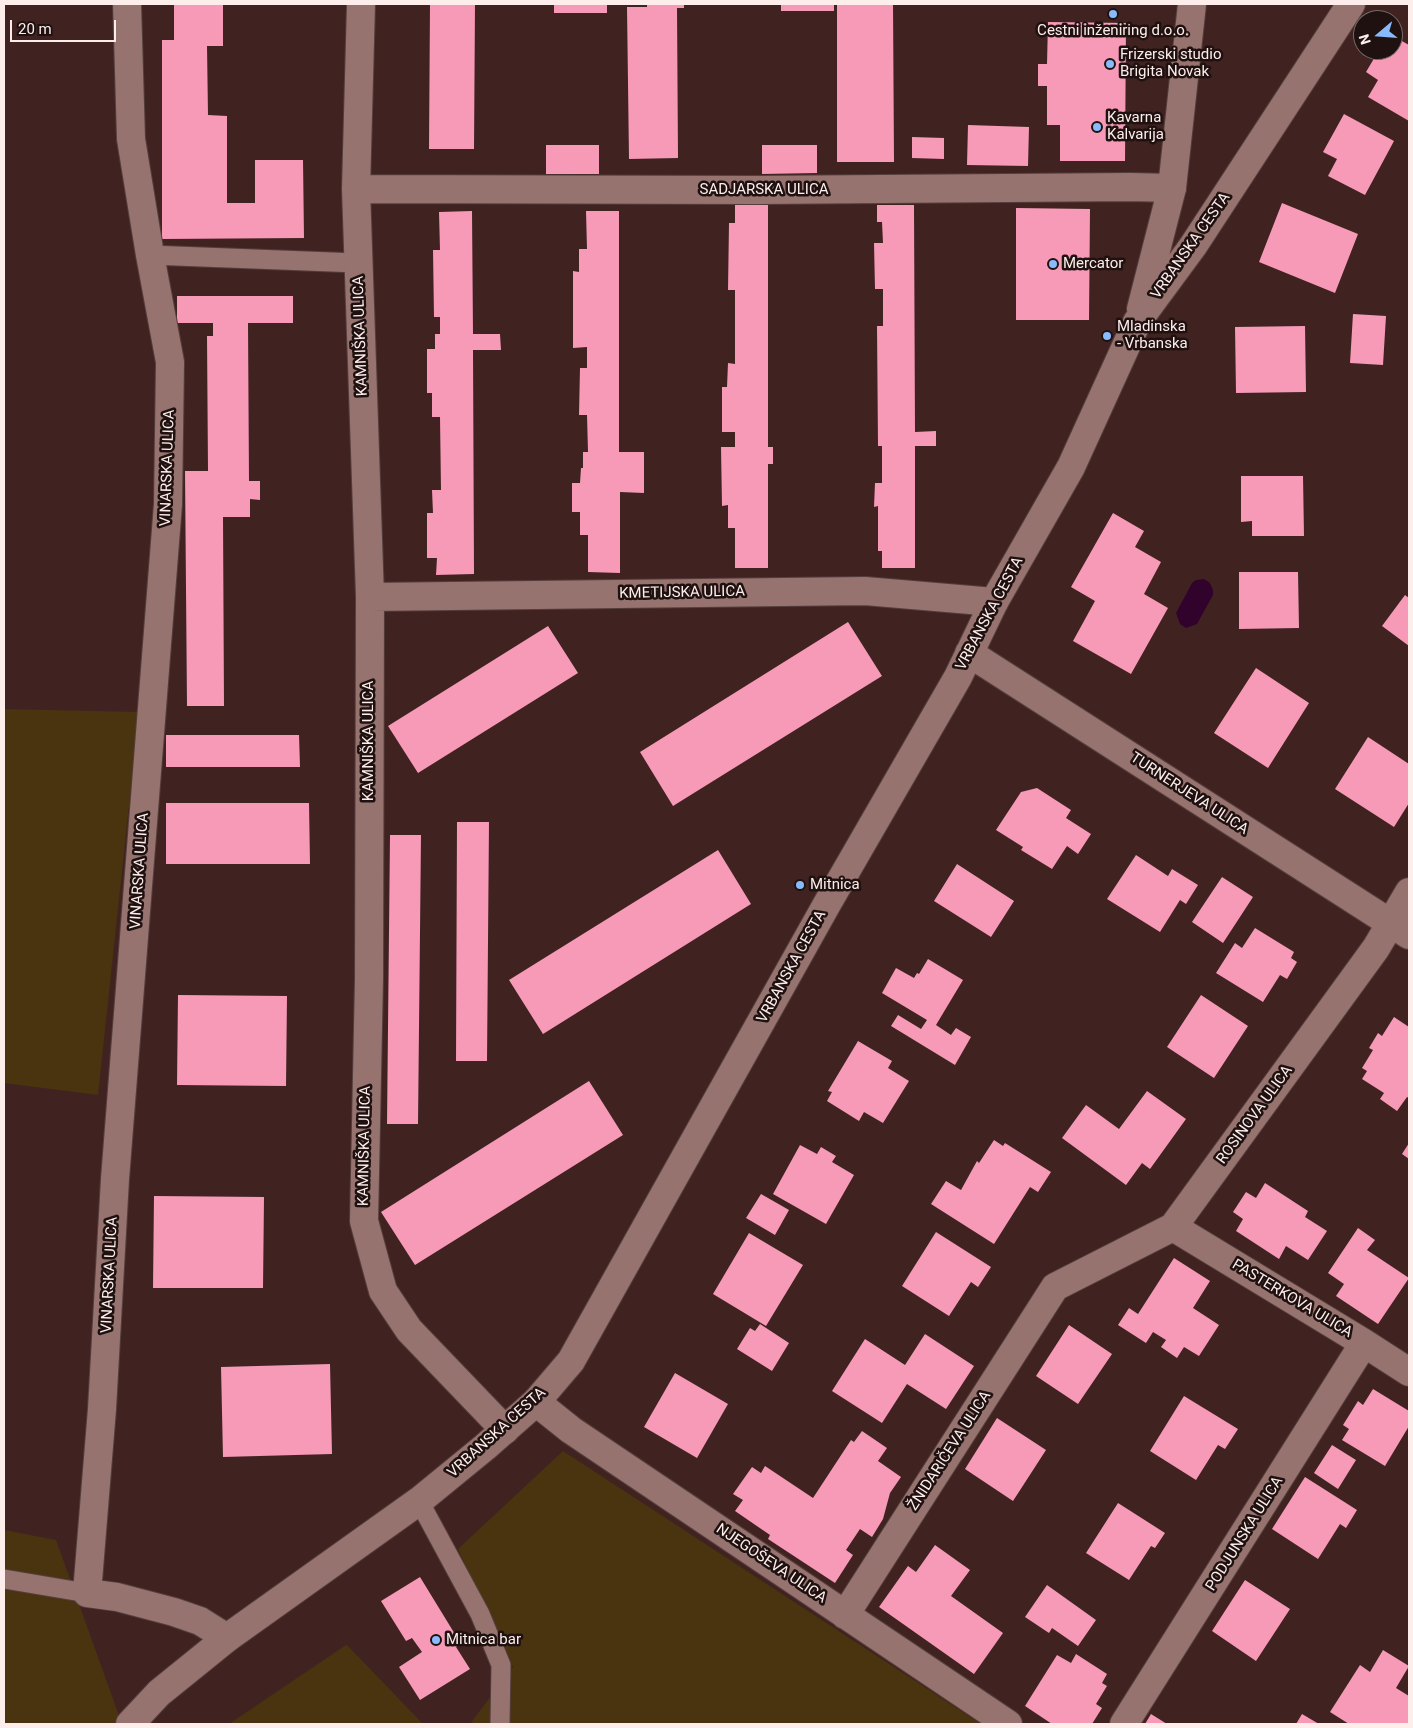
<!DOCTYPE html>
<html>
<head>
<meta charset="utf-8">
<style>
  body { margin:0 }
  #map { position:relative; width:1413px; height:1728px; overflow:hidden; background:#402321; font-family:Roboto,sans-serif }
  canvas { display:block }
  .frame { position:absolute; inset:0; border:5px solid #fdedeb; pointer-events:none }
  .north { position:absolute; left:1353px; top:10px; width:50px; height:50px; box-sizing:border-box; background:#1e1110; border:1px solid #776968; border-radius:50%; rotate:252deg; font-size:14px; font-weight:700; line-height:20px; text-align:center; color:#fdedeb }
  .north::after { content:''; display:block; margin:auto; width:18px; height:22px; background:#87bbfb; clip-path:polygon(50% 0,100% 100%,50% 72%,0 100%) }
  .scale { position:absolute; left:10px; top:20px; width:106px; height:22px; box-sizing:border-box; border:2px solid #fdedeb; border-top:0; padding-left:6px; font-size:15px; line-height:18px; white-space:nowrap; color:#fdedeb; -webkit-text-stroke:4px #1e1110; paint-order:stroke }
</style>
</head>
<body>
<div id="map">
<canvas width="1413" height="1728"></canvas>
<div class="frame"></div>
<div class="north">N</div>
<div class="scale">20 m</div>
</div>
<script>
const context = document.querySelector('canvas').getContext('2d');
context.lineJoin = 'round';
function fill(path, color) {
  context.fillStyle = color;
  context.fill(path, 'evenodd');
}
function toPath(rows) {
  const path = new Path2D();
  for (const r of rows) {
    path.moveTo(r[0], r[1]);
    for (let i = 2; i < r.length; i += 2) path.lineTo(r[i], r[i + 1]);
  }
  return path;
}
function strokePath(path, color, width, dash) {
  context.strokeStyle = color;
  context.lineWidth = width;
  context.lineCap = dash ? 'butt' : 'round';
  context.setLineDash(dash || []);
  context.stroke(path);
}
function drawText(font, color, halo, rows, align = 'center') {
  context.font = font + ' Roboto,sans-serif';
  context.lineWidth = 5;
  context.setLineDash([]);
  context.textBaseline = 'middle';
  context.strokeStyle = halo;
  context.fillStyle = color;
  for (const [text, x, y, turn = 0] of rows) {
    context.save();
    context.translate(x, y);
    context.rotate((+turn || 0) * Math.PI / 180);
    context.textAlign = isNaN(turn) ? turn : align;
    if (halo) context.strokeText(text, 0, 0);
    context.fillText(text, 0, 0);
    context.restore();
  }
}
fill(toPath([
  [4,709,139,712,98,1095,4,1083],
  [563,1451,981,1724,470,1724,513,1667,458,1549],
  [4,1530,56,1540,122,1724,4,1724],
  [347,1645,423,1724,229,1724,346,1645]
]), '#49340f');
fill(toPath([
  [1204,579,1210,583,1213,590,1213,595,1197,624,1186,628,1180,624,1176,613,1192,583,1196,580]
]), '#31032c');
fill(toPath([
  [174,4,223,4,223,46,207,46,208,115,227,116,227,203,255,203,255,160,303,160,304,238,162,239,162,40,174,40],
  [430,4,475,4,474,149,429,149],
  [554,4,607,4,607,13,554,13],
  [647,4,684,4,684,8,677,8,678,158,629,159,627,7,647,7],
  [781,4,834,4,834,11,781,11],
  [837,4,893,4,894,162,837,162],
  [1048,22,1126,23,1125,161,1060,161,1060,125,1047,125,1047,86,1038,86,1038,64,1047,64],
  [1393,36,1409,45,1409,121,1368,97,1378,80,1366,72,1379,50,1393,50],
  [1344,114,1394,141,1365,195,1328,176,1337,159,1323,152],
  [968,125,1029,127,1028,166,967,165],
  [912,137,944,138,944,159,912,158],
  [546,145,599,145,599,174,546,174],
  [762,145,817,145,817,173,762,174],
  [1282,203,1358,234,1335,293,1259,262],
  [735,205,768,205,768,447,773,447,773,464,768,464,768,568,735,568,735,528,728,528,728,505,722,506,721,447,735,447,735,432,722,432,722,387,727,387,728,363,735,364,735,290,728,290,729,223,735,223],
  [877,205,914,205,915,432,936,431,936,446,915,446,915,568,882,568,882,551,878,551,878,506,874,507,875,483,882,483,882,446,878,446,877,326,883,326,883,289,875,289,874,243,883,243,882,222,877,222],
  [1016,208,1090,209,1089,320,1016,320],
  [472,211,473,334,500,334,501,350,473,350,474,574,436,575,437,558,427,558,427,513,433,513,432,490,441,490,440,417,432,417,432,393,427,393,427,349,435,349,435,334,440,334,440,317,434,317,433,250,440,250,439,212],
  [586,211,619,211,619,452,644,452,644,493,620,492,620,573,588,572,588,535,580,535,580,512,572,512,572,483,580,483,581,468,583,468,583,452,588,452,587,415,579,415,580,368,587,368,587,347,573,348,573,271,579,272,579,249,587,249],
  [177,296,293,296,293,323,248,323,249,481,260,481,260,500,250,499,250,517,223,517,224,706,187,706,185,471,208,471,207,336,213,336,213,323,177,323],
  [1353,314,1386,316,1383,365,1350,363],
  [1305,326,1306,392,1236,393,1235,327],
  [1241,476,1303,476,1304,536,1252,536,1252,521,1241,522],
  [1113,513,1144,531,1135,547,1161,562,1144,594,1168,608,1131,674,1073,641,1095,601,1071,587],
  [1239,572,1298,572,1299,628,1239,629],
  [1405,595,1409,598,1409,646,1382,626],
  [848,622,882,676,673,806,640,752],
  [548,626,578,673,418,773,388,726],
  [1256,668,1309,703,1268,768,1214,733],
  [166,735,299,735,300,767,166,767],
  [1368,737,1409,764,1409,803,1394,827,1335,789],
  [1037,788,1071,810,1066,818,1091,834,1078,854,1067,846,1052,869,1021,850,1023,847,996,830,1021,792],
  [166,803,309,803,310,864,166,864],
  [457,822,489,822,487,1061,456,1061],
  [390,835,421,835,418,1124,387,1124],
  [718,850,751,904,543,1034,509,980],
  [1136,855,1168,876,1172,869,1198,885,1186,904,1180,900,1160,932,1107,899],
  [957,864,1014,901,991,937,934,901],
  [1222,877,1253,897,1223,943,1192,922],
  [1255,928,1294,952,1291,958,1297,962,1287,979,1280,975,1263,1002,1216,973,1235,943,1242,948],
  [928,959,963,980,936,1025,951,1035,956,1028,971,1037,955,1065,891,1026,898,1015,921,1029,927,1020,882,993,896,968,914,978,917,973,919,974],
  [178,995,287,996,286,1086,177,1085],
  [1201,995,1248,1026,1214,1078,1167,1047],
  [1394,1017,1409,1027,1409,1098,1407,1097,1397,1111,1380,1099,1384,1093,1362,1079,1367,1071,1362,1068,1373,1050,1369,1048,1378,1033,1382,1036],
  [858,1041,892,1061,888,1068,909,1081,883,1123,864,1112,859,1121,827,1101,832,1092,828,1091],
  [589,1081,623,1135,415,1265,381,1212],
  [1147,1091,1186,1119,1150,1169,1142,1163,1126,1185,1062,1138,1086,1105,1119,1129],
  [994,1140,1003,1146,1005,1143,1051,1172,1038,1192,1030,1187,994,1244,931,1204,946,1181,961,1190,977,1161,979,1163],
  [1409,1143,1409,1159,1402,1154],
  [800,1145,817,1154,821,1147,836,1156,832,1162,854,1175,826,1224,773,1194],
  [1265,1183,1308,1211,1305,1217,1327,1231,1308,1260,1286,1246,1279,1259,1236,1231,1243,1219,1233,1212,1246,1192,1256,1198],
  [761,1194,789,1210,775,1235,746,1218],
  [154,1196,264,1197,263,1288,153,1288],
  [1358,1228,1375,1240,1367,1250,1409,1278,1378,1324,1336,1296,1344,1284,1328,1273],
  [936,1232,991,1267,978,1287,971,1282,949,1316,902,1286],
  [749,1233,803,1265,766,1326,713,1294],
  [1174,1258,1210,1281,1193,1308,1219,1325,1199,1356,1184,1347,1177,1358,1161,1347,1166,1340,1153,1332,1146,1343,1118,1325,1129,1308,1138,1314],
  [760,1324,789,1343,772,1371,737,1349,750,1328,755,1331],
  [1069,1325,1112,1354,1078,1404,1036,1376],
  [925,1334,974,1366,946,1409,907,1384,882,1423,832,1391,865,1339,905,1365],
  [330,1364,332,1454,223,1457,221,1367],
  [675,1373,728,1404,697,1458,644,1427],
  [1373,1389,1409,1411,1409,1426,1385,1466,1342,1440,1349,1429,1343,1425,1358,1401,1363,1405],
  [1184,1396,1238,1429,1225,1449,1218,1445,1196,1480,1150,1451],
  [997,1418,1046,1450,1013,1501,965,1469],
  [862,1431,887,1448,878,1461,901,1477,890,1493,883,1519,872,1537,860,1529,846,1550,853,1555,835,1583,768,1539,770,1535,735,1511,743,1500,733,1494,752,1467,761,1473,765,1466,813,1498,851,1440,854,1442],
  [1332,1445,1356,1460,1338,1489,1314,1473],
  [1305,1477,1357,1510,1346,1528,1340,1524,1318,1559,1272,1529],
  [1118,1503,1165,1533,1155,1548,1151,1546,1129,1580,1086,1553],
  [935,1545,970,1570,951,1596,1003,1633,974,1674,879,1607,908,1566,916,1572],
  [420,1577,461,1644,456,1647,470,1669,420,1700,399,1667,422,1652,412,1638,406,1641,381,1601],
  [1245,1580,1290,1609,1256,1661,1212,1631],
  [1047,1585,1096,1620,1078,1646,1052,1628,1049,1633,1025,1617],
  [1383,1650,1409,1666,1396,1688,1409,1696,1409,1724,1349,1724,1330,1712,1360,1665,1370,1672],
  [1076,1654,1107,1674,1102,1683,1107,1686,1096,1704,1102,1708,1092,1724,1052,1724,1025,1706,1057,1655,1071,1663],
  [1151,1714,1167,1724,1145,1724],
  [1302,1714,1319,1724,1296,1724]
]), '#f69ab7');
const service = toPath([
  [150,255,358,263],
  [419,1501,480,1614,501,1665,500,1724],
  [4,1579,87,1593]
]);
const minor = toPath([
  [127,4,131,139,150,255,170,362,168,504,115,1179,102,1409,87,1593,117,1597,174,1612,200,1621,227,1638],
  [361,4,356,189,370,597,369,979,364,1221,383,1291,409,1330,505,1430],
  [356,189,759,190,1130,187,1172,188],
  [370,597,865,591,994,602],
  [1173,1227,1364,1343,1409,1372],
  [536,1402,571,1430,1008,1724],
  [845,1615,1055,1287,1173,1227,1376,948,1409,892],
  [1124,1724,1364,1343]
]);
const tertiary = toPath([
  [1141,309,1172,188,1192,4],
  [969,653,1409,935],
  [130,1724,159,1693,227,1638,419,1501,485,1447,536,1402,571,1361,827,904,958,677,994,602,1071,467,1137,322,1193,246,1351,4]
]);
strokePath(service, '#553e3c', 21);
strokePath(minor, '#553e3c', 30);
strokePath(tertiary, '#553e3c', 30);
strokePath(service, '#96736f', 19);
strokePath(minor, '#96736f', 28);
strokePath(tertiary, '#96736f', 28);
for (const [x, y, r, color] of [
  [1113,14,5,"#87bbfb"],
  [1110,64,5,"#87bbfb"],
  [1097,127,5,"#87bbfb"],
  [1053,264,5,"#87bbfb"],
  [1107,336,5,"#87bbfb"],
  [800,885,5,"#87bbfb"],
  [436,1640,5,"#87bbfb"]
]) {
  const dot = new Path2D();
  dot.arc(x, y, r, 0, 2 * Math.PI);
  context.fillStyle = color;
  context.fill(dot);
  strokePath(dot, '#1e1110', 2);
}
drawText('15px', '#fdedeb', '#1e1110', [
  ["Cestni inženiring d.o.o.",1113,31,"center"],
  ["Frizerski studio",1120,55],
  ["Brigita Novak",1120,72],
  ["Kavarna",1107,118],
  ["Kalvarija",1107,135],
  ["Mercator",1063,264],
  ["Mladinska",1117,327],
  ["- Vrbanska",1117,344],
  ["Mitnica",810,885],
  ["Mitnica bar",446,1640]
], 'left');
drawText('15px', '#fdedeb', '#1e1110', [
  ["SADJARSKA ULICA",764,190],
  ["VRBANSKA CESTA",1191,246,-55],
  ["KAMNIŠKA ULICA",361,336,-92],
  ["VINARSKA ULICA",168,468,-88],
  ["KMETIJSKA ULICA",682,593,-1],
  ["VRBANSKA CESTA",990,614,-62],
  ["KAMNIŠKA ULICA",369,741,-90],
  ["TURNERJEVA ULICA",1189,794,33],
  ["VINARSKA ULICA",140,871,-86],
  ["VRBANSKA CESTA",792,967,-61],
  ["ROSINOVA ULICA",1255,1115,-54],
  ["KAMNIŠKA ULICA",365,1146,-89],
  ["VINARSKA ULICA",110,1275,-87],
  ["PASTERKOVA ULICA",1292,1299,31],
  ["VRBANSKA CESTA",497,1433,-42],
  ["ŽNIDARIČEVA ULICA",950,1451,-57],
  ["PODJUNSKA ULICA",1245,1534,-58],
  ["NJEGOŠEVA ULICA",771,1564,34]
]);
</script>
</body>
</html>
